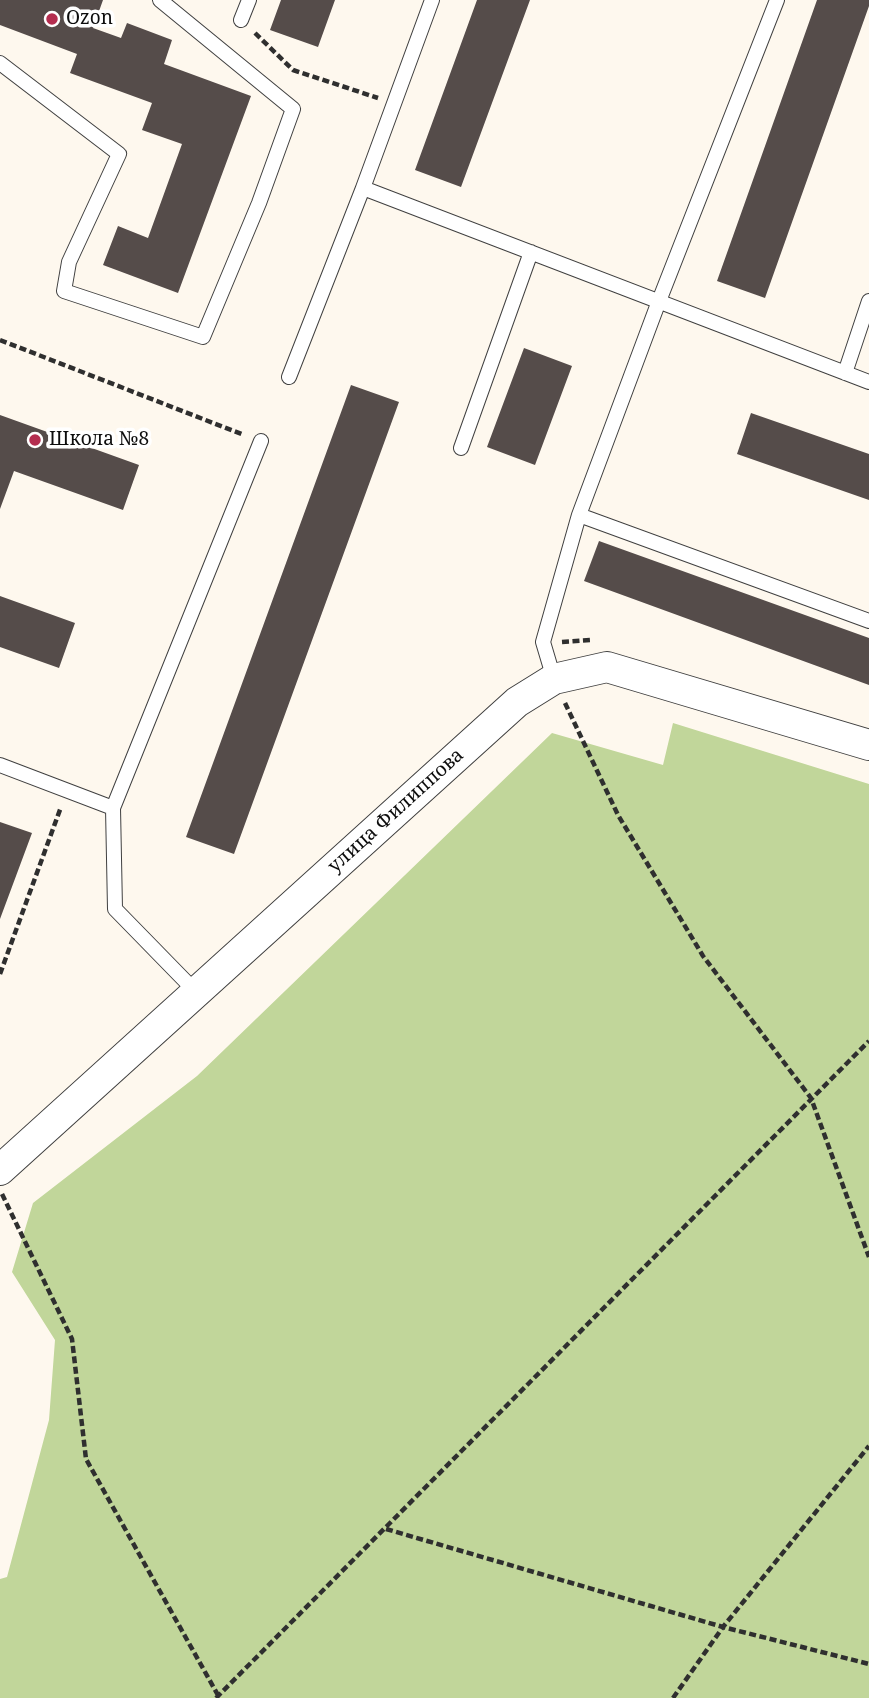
<!DOCTYPE html>
<html>
<head>
<meta charset="utf-8">
<style>
  body { margin:0 }
  canvas { display:block; background:#fef8ee }
</style>
</head>
<body>
<canvas width="869" height="1698"></canvas>
<script>
const context = document.querySelector('canvas').getContext('2d');
context.lineJoin = 'round';
function fill(path, color) {
  context.fillStyle = color;
  context.fill(path, 'evenodd');
}
function toPath(rows) {
  const path = new Path2D();
  for (const r of rows) {
    path.moveTo(r[0], r[1]);
    for (let i = 2; i < r.length; i += 2) path.lineTo(r[i], r[i + 1]);
  }
  return path;
}
function strokePath(path, color, width, dash) {
  context.strokeStyle = color;
  context.lineWidth = width;
  context.lineCap = dash ? 'butt' : 'round';
  context.setLineDash(dash || []);
  context.stroke(path);
}
function drawText(font, color, halo, rows, align = 'center') {
  context.font = font + ' "Noto Serif",serif';
  context.lineWidth = 7;
  context.setLineDash([]);
  context.textBaseline = 'middle';
  context.strokeStyle = halo;
  context.fillStyle = color;
  for (const [text, x, y, turn = 0] of rows) {
    context.save();
    context.translate(x, y);
    context.rotate((+turn || 0) * Math.PI / 180);
    context.textAlign = isNaN(turn) ? turn : align;
    if (halo) context.strokeText(text, 0, 0);
    context.fillText(text, 0, 0);
    context.restore();
  }
}
fill(toPath([
  [673,723,869,784,869,1698,0,1698,0,1579,7,1577,49,1420,55,1340,12,1272,33,1203,197,1076,552,733,663,765]
]), '#c1d69a');
fill(toPath([
  [0,0,103,0,93,28,121,38,127,23,172,40,164,64,251,96,178,293,103,265,118,226,148,238,182,144,142,130,152,103,70,73,77,54,0,25],
  [281,0,335,0,318,47,270,30],
  [477,0,530,0,461,187,415,170],
  [817,0,869,0,869,6,765,298,717,281],
  [524,348,572,366,535,465,487,447],
  [351,385,399,402,234,854,186,837],
  [751,413,869,454,869,500,737,454],
  [0,415,139,465,123,510,14,471,0,509],
  [599,541,869,638,869,685,584,581],
  [0,596,75,623,59,668,0,647],
  [0,822,32,833,0,919]
]), '#554c4a');
const lane = toPath([
  [241,20,249,0],
  [0,63,119,154,69,262,64,291,203,337,259,203,293,109,160,0],
  [363,188,432,0],
  [845,373,869,301],
  [289,377,363,188,869,382],
  [461,448,531,252],
  [579,515,869,621],
  [554,679,543,642,579,515,659,301,777,0],
  [0,765,113,808,115,909,196,992],
  [113,808,261,441]
]);
const street = toPath([
  [0,1170,517,702,554,679,607,667,869,745]
]);
strokePath(lane, '#404040', 16);
strokePath(street, '#404040', 32);
strokePath(toPath([
  [255,33,293,70,378,98],
  [0,340,244,435],
  [562,642,591,640],
  [565,703,618,815,703,956,811,1098,869,1257],
  [0,974,61,807],
  [2,1194,72,1339,86,1459,219,1697],
  [386,1529,723,1627,869,1664],
  [216,1698,869,1041],
  [673,1698,723,1627,869,1446]
]), '#2f2f2f', 4.5, [7, 3.5]);
strokePath(lane, '#fff', 14);
strokePath(street, '#fff', 30);
for (const [x, y, r, color] of [
  [52,19,7,"#b42d4f"],
  [35,440,7,"#b42d4f"]
]) {
  const dot = new Path2D();
  dot.arc(x, y, r, 0, 2 * Math.PI);
  context.fillStyle = color;
  context.fill(dot);
  strokePath(dot, '#fff', 2.5);
}
drawText('19px', '#0d0d0d', '#fff', [
  ["Ozon",66,19],
  ["Школа №8",49,440]
], 'left');
drawText('19px', '#0d0d0d', '#fff', [
  ["улица Филиппова",396,811,-42]
]);
</script>
</body>
</html>
